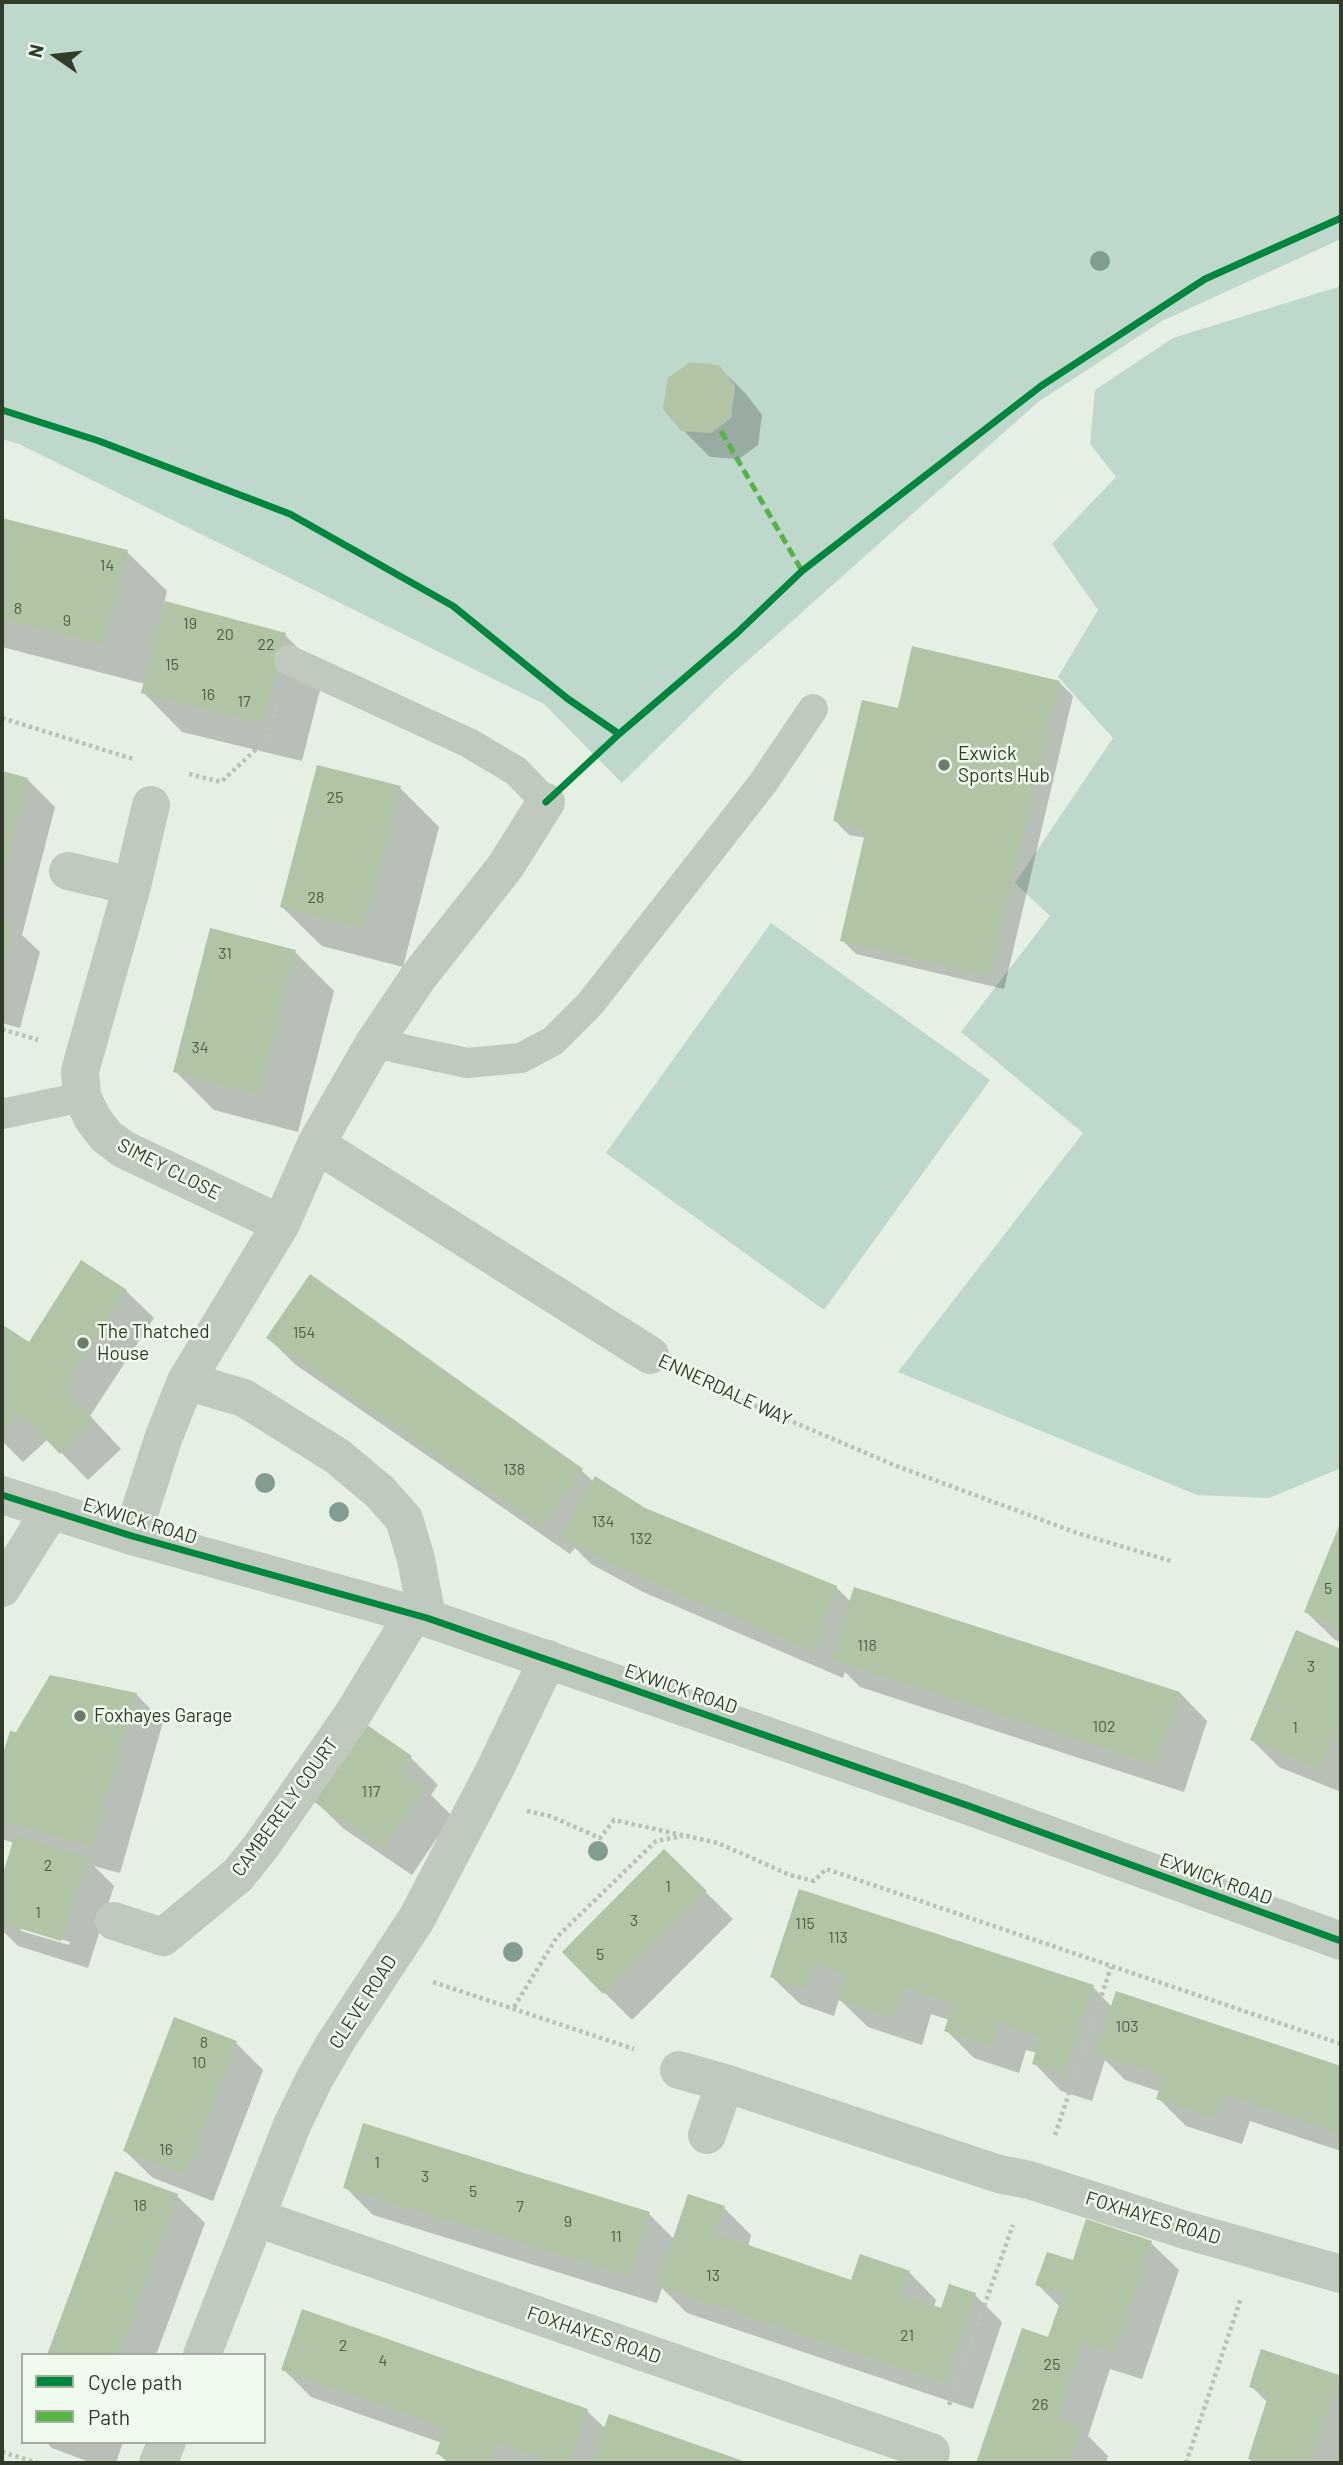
<!DOCTYPE html>
<html>
<head>
<meta charset="utf-8">
<style>
  body { margin:0 }
  #map { position:relative; width:1343px; height:2465px; overflow:hidden; background:#e6efe4; font-family:Barlow,sans-serif }
  canvas { display:block }
  .frame { position:absolute; inset:0; border:4px solid #303b2a; pointer-events:none }
  .legend { position:absolute; left:21px; top:2353px; width:245px; height:91px; box-sizing:border-box; background:#effbec; border:2px solid #a3ae9e; margin:0; padding:9px 12px; list-style:none; font-size:21px; color:#303b2a }
  .legend li { display:flex; align-items:center; gap:14px; height:35px }
  .legend b { width:35px; border:2px solid #a3ae9e }
  .north { position:absolute; left:21px; top:21px; width:70px; height:70px; -webkit-text-stroke:5px #effbec; paint-order:stroke; rotate:284deg; font-size:19px; font-weight:700; line-height:28px; text-align:center; color:#303b2a }
  .north::after { content:''; display:block; margin:auto; width:24px; height:32px; background:#303b2a; clip-path:polygon(50% 0,100% 100%,50% 72%,0 100%) }
</style>
</head>
<body>
<div id="map">
<canvas width="1343" height="2465"></canvas>
<div class="frame"></div>
<ul class="legend">
<li><b style="height:9px;background:#00873e"></b>Cycle path</li>
<li><b style="height:9px;background:#56b346"></b>Path</li>
</ul>
<div class="north">N</div>
</div>
<script>
const context = document.querySelector('canvas').getContext('2d');
context.lineJoin = 'round';
function fill(path, color) {
  context.fillStyle = color;
  context.fill(path, 'evenodd');
}
function toPath(rows) {
  const path = new Path2D();
  for (const r of rows) {
    path.moveTo(r[0], r[1]);
    for (let i = 2; i < r.length; i += 2) path.lineTo(r[i], r[i + 1]);
  }
  return path;
}
function strokePath(path, color, width, dash) {
  context.strokeStyle = color;
  context.lineWidth = width;
  context.lineCap = dash ? 'butt' : 'round';
  context.setLineDash(dash || []);
  context.stroke(path);
}
function drawText(font, color, halo, rows, align = 'center') {
  context.font = font + ' Barlow,sans-serif';
  context.lineWidth = 5;
  context.setLineDash([]);
  context.textBaseline = 'middle';
  context.strokeStyle = halo;
  context.fillStyle = color;
  for (const [text, x, y, turn = 0] of rows) {
    context.save();
    context.translate(x, y);
    context.rotate((+turn || 0) * Math.PI / 180);
    context.textAlign = isNaN(turn) ? turn : align;
    if (halo) context.strokeText(text, 0, 0);
    context.fillText(text, 0, 0);
    context.restore();
  }
}
fill(toPath([
  [2,2,1341,2,1341,239,1162,321,1038,402,726,680,622,783,544,704,19,444,2,439],
  [1341,286,1341,1468,1269,1498,1197,1495,898,1372,1083,1133,961,1032,1050,916,1015,883,1113,738,1058,677,1098,610,1052,544,1116,477,1090,444,1095,390,1173,338],
  [771,923,990,1080,824,1310,606,1153]
]), '#bed8cb');
fill(toPath([
  [718,366,746,394,762,415,758,445,739,459,710,457,682,429],
  [2,520,127,552,167,591,164,603,285,635,324,674,302,761,182,732,143,692,145,684,2,647],
  [1059,682,1073,696,1004,989,856,954,842,940,866,838,849,835,835,821,899,710],
  [2,773,28,780,55,807,22,935,40,952,20,1028,2,1023],
  [400,788,439,827,403,967,322,946,282,907],
  [295,952,334,991,298,1132,214,1110,175,1071],
  [311,1277,582,1471,594,1482,644,1509,836,1587,851,1602,1180,1693,1207,1721,1184,1792,860,1687,845,1672,843,1678,643,1592,591,1564,575,1548,570,1554,296,1365,268,1338],
  [126,1291,154,1318,90,1416,121,1449,88,1480,48,1439,23,1462,2,1441,2,1330,3,1327,29,1345],
  [1341,1525,1341,1643,1334,1639,1306,1612],
  [1297,1632,1341,1651,1341,1792,1279,1767,1252,1740],
  [136,1694,163,1722,120,1873,94,1866,114,1886,88,1968,18,1946,2,1930,2,1882,14,1843,2,1839,2,1763,11,1733,17,1734],
  [21,1927,70,1942,69,1945,21,1931],
  [411,1758,438,1785,431,1795,452,1816,412,1875,344,1829,316,1802],
  [664,1851,733,1919,632,2020,564,1952],
  [800,1892,1093,1987,1112,2007,1117,1994,1341,2068,1341,2151,1250,2121,1242,2144,1186,2126,1158,2098,1161,2092,1125,2080,1105,2060,1092,2101,1061,2091,1034,2063,1037,2053,1026,2050,1019,2073,974,2058,946,2030,949,2020,931,2014,922,2045,868,2027,839,1999,834,2016,800,2004,772,1977],
  [236,2043,263,2070,213,2201,153,2178,125,2151],
  [345,2187,649,2214,674,2239,724,2208,751,2235,748,2247,853,2282,909,2272,936,2300,934,2307,942,2310,975,2295,1002,2322,973,2409,687,2313,662,2288,657,2303,373,2215],
  [177,2196,205,2223,156,2355,49,2355],
  [1151,2243,1179,2270,1142,2379,1110,2369,1088,2436,1108,2456,1106,2463,978,2463,1023,2330,1049,2339,1060,2307,1037,2284,1074,2262],
  [283,2369,587,2411,606,2429,610,2416,745,2463,448,2463,438,2453,442,2443,311,2397],
  [1338,2376,1341,2379,1341,2463,1254,2463,1250,2459,1268,2403,1251,2386],
  [46,2442,123,2442,116,2463,92,2463,52,2448]
]), '#0003');
fill(toPath([
  [690,362,719,365,735,386,731,418,711,433,681,431,663,409,668,378],
  [2,518,128,550,104,645,2,619],
  [165,601,286,633,263,723,141,693],
  [912,646,1060,681,990,976,840,941,866,829,833,821,862,700,898,708],
  [317,765,401,786,364,928,280,907],
  [2,771,28,778,3,879,2,879],
  [2,920,13,923,3,962,2,962],
  [210,928,296,950,259,1094,173,1072],
  [81,1260,127,1290,64,1388,95,1421,60,1454,20,1413,2,1429,2,1326,3,1325,29,1342],
  [310,1274,583,1469,542,1527,266,1338],
  [595,1476,645,1508,837,1586,815,1652,613,1565,561,1537],
  [1341,1521,1341,1628,1304,1612],
  [854,1587,1180,1692,1156,1765,831,1660],
  [1296,1630,1341,1649,1341,1717,1320,1769,1250,1740],
  [50,1675,137,1693,92,1847,2,1821,2,1757,10,1731,16,1732],
  [367,1725,412,1756,401,1771,425,1788,384,1849,314,1802],
  [15,1835,88,1857,61,1941,2,1923,2,1876],
  [664,1849,707,1891,603,1994,562,1952],
  [799,1889,1094,1985,1064,2074,1032,2064,1040,2037,999,2023,991,2046,944,2031,953,2004,904,1988,894,2018,838,2000,846,1974,815,1964,806,1990,770,1977],
  [1116,1991,1341,2066,1341,2134,1222,2094,1214,2118,1156,2099,1164,2076,1095,2053],
  [174,2017,237,2041,186,2175,123,2151],
  [363,2123,650,2212,630,2276,343,2188],
  [115,2171,178,2194,119,2355,47,2355],
  [688,2194,725,2206,716,2234,851,2280,860,2254,910,2271,902,2294,941,2308,949,2284,976,2293,945,2383,657,2286],
  [1086,2219,1152,2241,1115,2353,1083,2342,1057,2419,1081,2427,1069,2463,976,2463,1022,2328,1048,2337,1063,2294,1035,2285,1047,2252,1073,2260],
  [302,2309,588,2409,569,2463,557,2463,498,2443,491,2463,463,2463,436,2454,445,2428,281,2370],
  [1261,2349,1339,2375,1310,2463,1260,2463,1248,2459,1269,2393,1249,2387],
  [609,2414,749,2463,592,2463]
]), '#b1c4a5');
strokePath(toPath([
  [2,718,133,759],
  [189,774,221,782,268,738,277,705],
  [2,1029,38,1040],
  [690,1378,894,1465,1080,1534,1171,1561],
  [527,1811,550,1816,600,1838,614,1820,718,1843,790,1875,814,1881,826,1869,1341,2044],
  [433,1982,634,2049],
  [514,2007,557,1937,656,1841,683,1836],
  [1055,2135,1111,1967],
  [949,2405,1013,2225],
  [2,2452,38,2463],
  [1186,2463,1241,2298]
]), '#b8c2b5', 4.5, [3.5, 3.5]);
strokePath(toPath([
  [289,660,469,743,516,771,546,802],
  [374,1043,467,1063,521,1058,553,1041,590,1004,763,783,813,709],
  [2,1114,82,1097]
]), '#c0c9bd', 30);
strokePath(toPath([
  [151,805,132,886,80,1071,82,1097,93,1119,106,1136,123,1149,281,1224],
  [68,871,132,886],
  [316,1144,650,1355],
  [186,1381,244,1398,337,1456,380,1492,404,1519,416,1559,427,1618],
  [132,1536,163,1439,186,1381,281,1224,316,1144,374,1043,419,976,505,867,546,802],
  [2,1588,51,1510],
  [114,1921,163,1937,238,1875,262,1845,353,1714,413,1615],
  [679,2070,725,2083,999,2174,1029,2180,1185,2230,1341,2274],
  [707,2135,725,2083],
  [257,2218,931,2452],
  [202,2355,292,2125,315,2078,335,2043,417,1918,494,1771,548,1659],
  [158,2463,167,2442]
]), '#c0c9bd', 38);
strokePath(toPath([
  [2,1495,132,1536,427,1618,969,1806,1341,1941]
]), '#c0c9bd', 38);
strokePath(toPath([
  [721,431,802,571]
]), '#56b346', 5, [10, 5]);
strokePath(toPath([
  [2,410,99,441,290,514,453,606,568,699,619,734],
  [546,802,619,734,737,633,802,571,1041,386,1205,279,1341,218],
  [2,1495,132,1536,427,1618,969,1806,1341,1941]
]), '#00873e', 7);
context.fillStyle = '#809e90';
for (const [x, y] of [
  [1100,261],
  [265,1483],
  [339,1512],
  [598,1851],
  [513,1952]
]) {
  context.beginPath();
  context.arc(x, y, 10, 0, 2 * Math.PI);
  context.fill();
}
for (const [x, y, r, color] of [
  [944,765,7,"#707a6b"],
  [83,1343,7,"#707a6b"],
  [80,1716,7,"#707a6b"]
]) {
  const dot = new Path2D();
  dot.arc(x, y, r, 0, 2 * Math.PI);
  context.fillStyle = color;
  context.fill(dot);
  strokePath(dot, '#effbec', 2.5);
}
drawText('16px', '#505d49', null, [
  ["14",107,566],
  ["8",18,609],
  ["9",67,621],
  ["19",190,624],
  ["20",225,635],
  ["22",266,645],
  ["15",172,665],
  ["16",208,695],
  ["17",244,702],
  ["25",335,798],
  ["28",316,898],
  ["31",225,954],
  ["34",200,1048],
  ["154",304,1333],
  ["138",514,1470],
  ["134",603,1522],
  ["132",641,1539],
  ["5",1328,1589],
  ["118",867,1646],
  ["3",1311,1667],
  ["102",1104,1727],
  ["1",1295,1728],
  ["117",371,1792],
  ["2",48,1866],
  ["1",668,1887],
  ["1",38,1913],
  ["3",634,1921],
  ["115",805,1924],
  ["113",838,1938],
  ["5",600,1955],
  ["103",1127,2027],
  ["8",204,2043],
  ["10",199,2063],
  ["16",166,2150],
  ["1",377,2163],
  ["3",425,2177],
  ["5",473,2192],
  ["18",140,2206],
  ["7",520,2207],
  ["9",568,2222],
  ["11",616,2237],
  ["13",713,2276],
  ["21",907,2336],
  ["2",343,2346],
  ["4",383,2361],
  ["25",1052,2365],
  ["26",1040,2405]
]);
drawText('19px', '#303b2a', '#effbec', [
  ["Exwick",958,754],
  ["Sports Hub",958,776],
  ["The Thatched",97,1332],
  ["House",97,1354],
  ["Foxhayes Garage",94,1716]
], 'left');
drawText('19px', '#303b2a', '#effbec', [
  ["SIMEY CLOSE",169,1169,27],
  ["ENNERDALE WAY",725,1390,25],
  ["EXWICK ROAD",140,1521,17],
  ["EXWICK ROAD",681,1689,19],
  ["CAMBERELY COURT",285,1807,-54],
  ["EXWICK ROAD",1216,1879,20],
  ["CLEVE ROAD",363,2002,-57],
  ["FOXHAYES ROAD",1153,2218,17],
  ["FOXHAYES ROAD",594,2335,19]
]);
</script>
</body>
</html>
